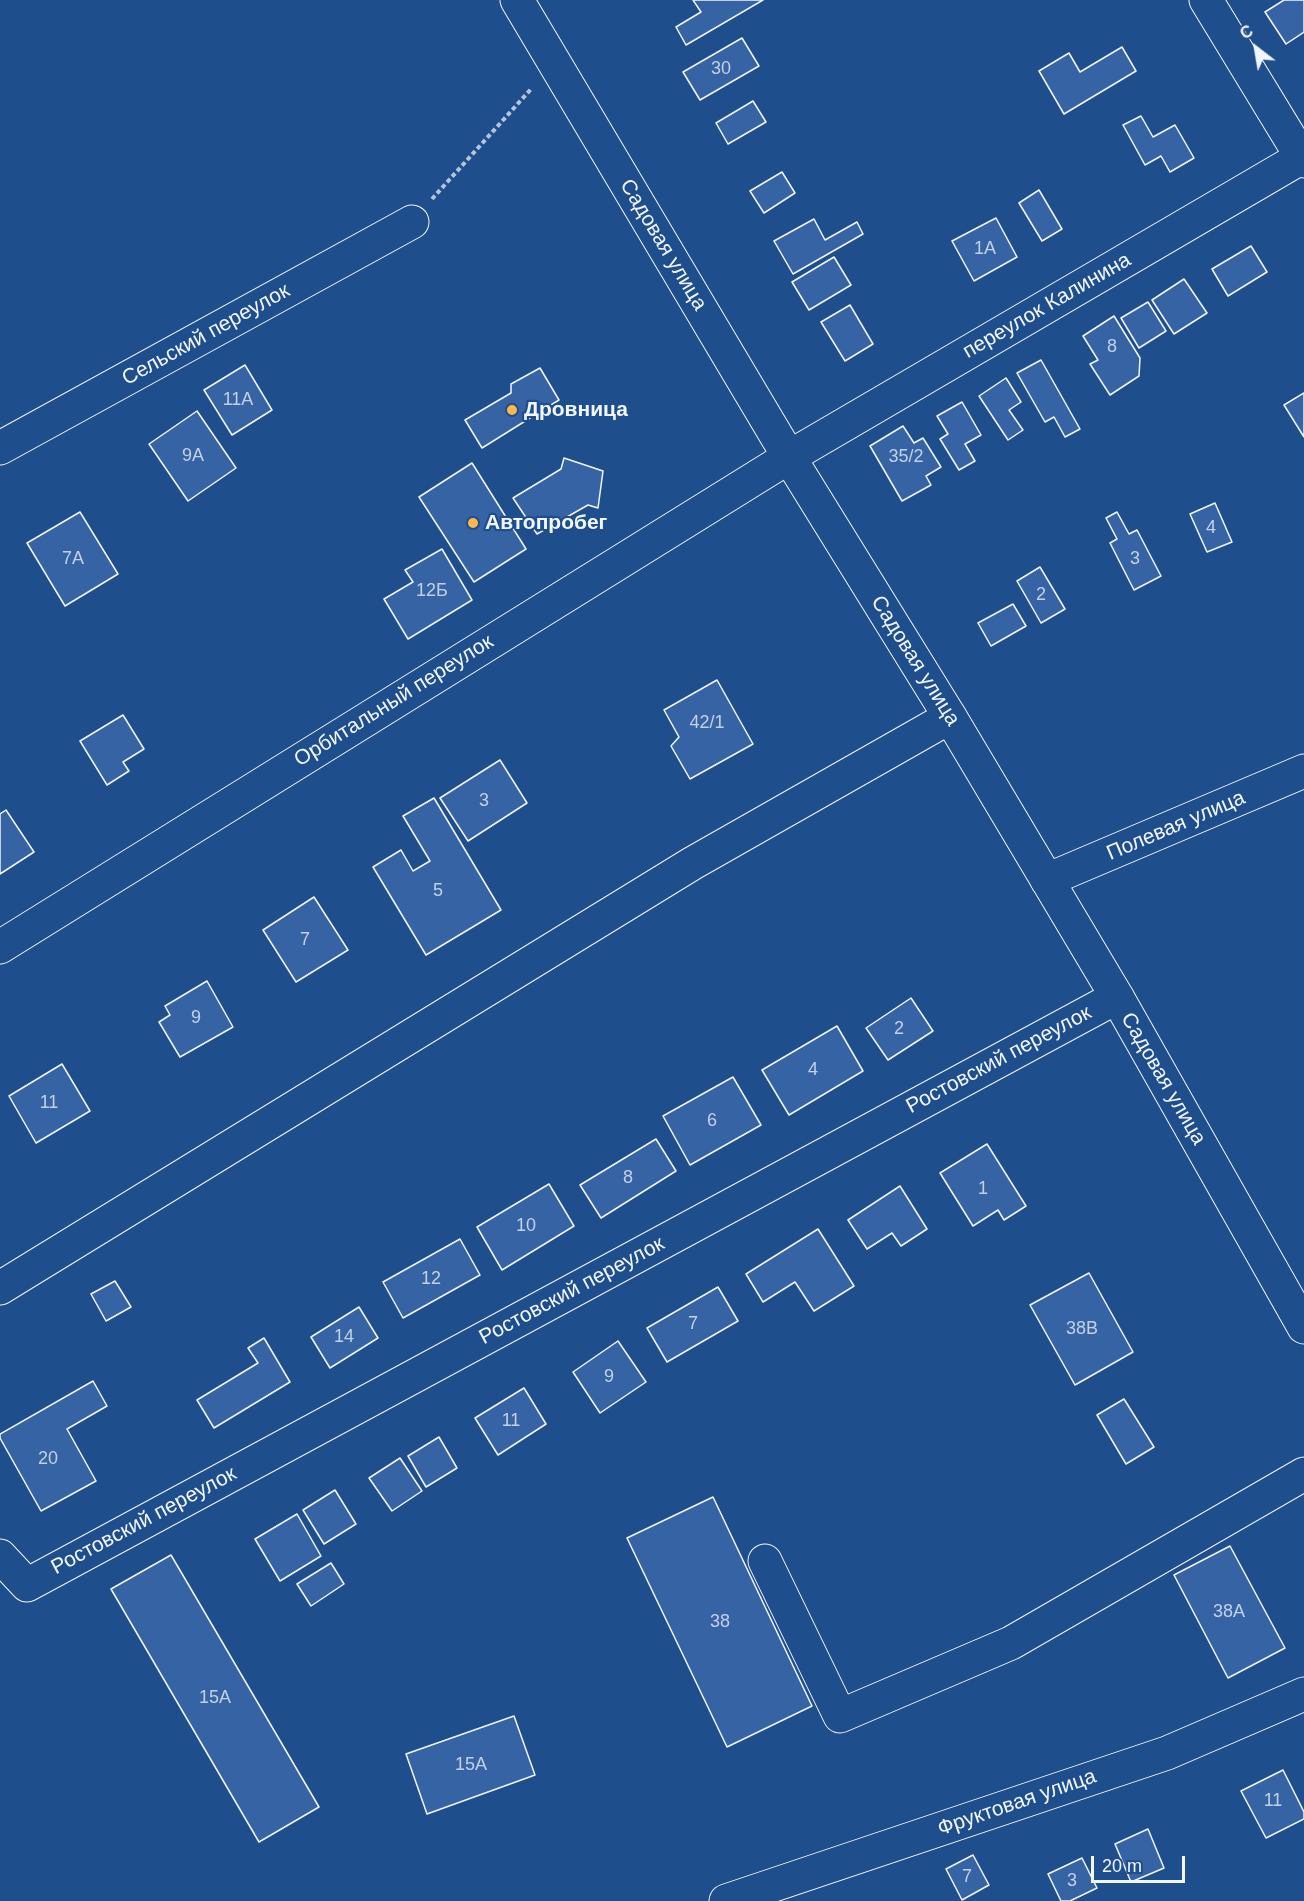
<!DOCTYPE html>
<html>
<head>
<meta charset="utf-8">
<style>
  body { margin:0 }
  #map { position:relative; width:1304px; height:1901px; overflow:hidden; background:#1f4e8c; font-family:Helvetica,sans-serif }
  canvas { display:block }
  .north { position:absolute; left:1226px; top:18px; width:60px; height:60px; -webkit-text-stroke:4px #1f4e8c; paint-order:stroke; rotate:329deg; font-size:16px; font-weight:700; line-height:24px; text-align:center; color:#f2f6ff }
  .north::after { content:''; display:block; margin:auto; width:21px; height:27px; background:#f2f6ff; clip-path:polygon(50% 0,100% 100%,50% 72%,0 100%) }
  .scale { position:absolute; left:1091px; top:1856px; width:94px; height:27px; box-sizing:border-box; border:3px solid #f2f6ff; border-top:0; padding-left:8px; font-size:18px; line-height:21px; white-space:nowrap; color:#f2f6ff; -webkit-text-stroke:4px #1f4e8c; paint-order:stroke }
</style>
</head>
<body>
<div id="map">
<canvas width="1304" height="1901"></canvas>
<div class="north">С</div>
<div class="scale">20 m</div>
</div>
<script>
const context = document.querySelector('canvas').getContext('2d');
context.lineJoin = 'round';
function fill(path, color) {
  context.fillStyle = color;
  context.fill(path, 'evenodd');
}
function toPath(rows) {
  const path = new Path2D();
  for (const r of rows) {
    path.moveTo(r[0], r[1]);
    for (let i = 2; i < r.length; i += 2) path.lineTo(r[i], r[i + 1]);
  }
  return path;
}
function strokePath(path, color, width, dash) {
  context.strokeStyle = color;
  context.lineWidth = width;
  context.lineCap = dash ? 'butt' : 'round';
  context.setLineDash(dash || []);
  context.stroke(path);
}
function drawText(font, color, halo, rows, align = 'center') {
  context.font = font + ' Helvetica,sans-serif';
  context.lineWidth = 4.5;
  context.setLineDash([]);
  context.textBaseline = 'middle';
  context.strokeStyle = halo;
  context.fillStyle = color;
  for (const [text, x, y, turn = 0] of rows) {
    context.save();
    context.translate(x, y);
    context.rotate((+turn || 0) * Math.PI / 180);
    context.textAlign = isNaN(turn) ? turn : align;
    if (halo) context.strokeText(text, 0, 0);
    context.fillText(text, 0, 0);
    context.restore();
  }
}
const building = toPath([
  [693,0,763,0,686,45,676,27,701,12,693,0],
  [1284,0,1304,0,1304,32,1286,44,1265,12,1284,0],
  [742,38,759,66,700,100,683,72,742,38],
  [1122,47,1136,71,1064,114,1039,71,1069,53,1080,72,1122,47],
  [753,101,766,122,728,144,716,123,753,101],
  [1141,116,1153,137,1175,125,1194,158,1170,172,1161,156,1145,165,1123,125,1141,116],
  [782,172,795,193,764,213,750,191,782,172],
  [1039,190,1062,229,1042,241,1019,203,1039,190],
  [996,218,1017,257,974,281,952,241,996,218],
  [814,219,825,240,857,222,863,234,793,274,774,241,814,219],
  [1251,246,1267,272,1228,296,1212,269,1251,246],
  [834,257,851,285,809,310,792,282,834,257],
  [1184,279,1207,313,1174,334,1152,300,1184,279],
  [1148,302,1166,331,1139,348,1121,318,1148,302],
  [850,305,873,344,845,361,821,322,850,305],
  [1114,316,1140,358,1139,376,1110,395,1090,364,1098,360,1083,336,1114,316],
  [1041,360,1080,429,1065,437,1054,417,1045,422,1017,373,1041,360],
  [245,365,272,410,232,435,204,390,245,365],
  [540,368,559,400,482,448,465,420,511,393,511,384,540,368],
  [1006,378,1021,402,1009,410,1023,430,1008,440,979,396,1006,378],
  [1304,393,1304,437,1284,405,1304,393],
  [962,402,981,435,965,444,975,461,959,470,940,439,948,434,937,416,962,402],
  [197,411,236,468,188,501,149,444,197,411],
  [903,426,914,443,923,438,941,467,926,476,931,485,902,501,870,446,903,426],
  [564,458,603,471,598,508,588,505,537,534,513,498,561,469,564,458],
  [472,463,526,549,474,582,419,497,472,463],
  [1215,503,1232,542,1207,552,1190,514,1215,503],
  [80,512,118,574,65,606,27,543,80,512],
  [1117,512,1129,534,1137,530,1161,576,1134,590,1110,543,1117,539,1106,518,1117,512],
  [442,549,472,600,408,639,384,599,413,582,405,570,442,549],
  [1040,567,1065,609,1041,623,1017,581,1040,567],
  [1013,604,1026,626,991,646,978,623,1013,604],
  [717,680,753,744,690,779,671,746,679,737,664,710,717,680],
  [123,715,144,749,123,762,129,771,107,785,80,741,123,715],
  [500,760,527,803,468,841,440,798,500,760],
  [434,798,501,910,426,955,373,867,401,850,413,871,430,861,403,816,434,798],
  [6,810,34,852,0,874,0,814,6,810],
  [314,897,348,950,296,982,263,930,314,897],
  [207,981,233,1027,180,1057,159,1022,170,1015,165,1006,207,981],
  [911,998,933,1031,888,1060,866,1028,911,998],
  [837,1026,863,1071,789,1115,762,1070,837,1026],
  [62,1064,90,1111,36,1143,9,1096,62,1064],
  [733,1077,761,1125,690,1165,663,1116,733,1077],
  [656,1139,676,1171,601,1218,580,1185,656,1139],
  [987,1144,1026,1206,1004,1220,998,1210,973,1226,940,1173,987,1144],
  [549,1184,574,1226,502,1270,477,1227,549,1184],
  [900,1186,927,1229,901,1246,892,1233,867,1249,848,1220,900,1186],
  [818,1229,854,1286,814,1311,795,1282,763,1302,746,1274,818,1229],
  [460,1239,480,1275,403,1318,383,1282,460,1239],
  [1089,1273,1133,1352,1075,1385,1030,1305,1089,1273],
  [115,1281,131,1307,106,1321,91,1294,115,1281],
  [718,1287,738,1321,667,1362,647,1328,718,1287],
  [359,1307,378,1338,330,1368,311,1337,359,1307],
  [264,1338,290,1382,214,1428,197,1400,258,1363,248,1348,264,1338],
  [618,1341,646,1382,600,1413,573,1372,618,1341],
  [93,1381,107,1406,67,1429,96,1481,41,1511,0,1438,0,1434,93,1381],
  [524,1388,546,1424,498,1455,475,1418,524,1388],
  [1124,1399,1154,1447,1126,1464,1097,1415,1124,1399],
  [439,1437,457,1468,426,1487,408,1456,439,1437],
  [400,1458,422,1491,392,1511,369,1478,400,1458],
  [335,1490,356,1524,324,1544,303,1510,335,1490],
  [713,1497,812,1706,727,1747,627,1538,713,1497],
  [297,1514,321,1556,280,1581,255,1539,297,1514],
  [1230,1546,1285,1648,1228,1678,1174,1575,1230,1546],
  [171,1555,319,1807,259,1842,111,1589,171,1555],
  [331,1563,344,1584,311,1606,297,1584,331,1563],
  [514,1716,535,1775,427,1814,406,1754,514,1716],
  [1283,1770,1304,1812,1304,1819,1266,1838,1241,1791,1283,1770],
  [1148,1829,1164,1868,1131,1882,1115,1844,1148,1829],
  [973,1855,989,1885,962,1900,946,1869,973,1855],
  [1082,1858,1097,1888,1070,1901,1061,1901,1048,1874,1082,1858]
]);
fill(building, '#3563a3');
strokePath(building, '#f2f6ff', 1.5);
const minor = toPath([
  [1206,0,1304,161],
  [0,448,412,222],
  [1047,880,1304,771],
  [0,947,789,457,1304,156],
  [0,1288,693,863,950,717],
  [0,1556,27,1585,1117,997],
  [765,1561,840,1716,1011,1643,1304,1474],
  [726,1901,1167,1753,1304,1694]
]);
const major = toPath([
  [517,0,789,457,950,717,1117,997,1304,1327]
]);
strokePath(minor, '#f2f6ff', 35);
strokePath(major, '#f2f6ff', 35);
strokePath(toPath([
  [432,199,532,88]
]), '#b3c4dc', 4, [4.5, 3]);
strokePath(minor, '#1f4e8c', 33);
strokePath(major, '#1f4e8c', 33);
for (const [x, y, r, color] of [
  [512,410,6,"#ffb74d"],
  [473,523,6,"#ffb74d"]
]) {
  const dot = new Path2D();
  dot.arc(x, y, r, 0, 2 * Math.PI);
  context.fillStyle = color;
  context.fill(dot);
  strokePath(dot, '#1f4e8c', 2);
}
drawText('18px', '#c3d1e8', null, [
  ["30",721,69],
  ["1А",985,249],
  ["8",1112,347],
  ["11А",238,400],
  ["9А",193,456],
  ["35/2",906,457],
  ["4",1211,528],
  ["7А",73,559],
  ["3",1135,559],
  ["12Б",432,591],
  ["2",1041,595],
  ["42/1",707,723],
  ["3",484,801],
  ["5",438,891],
  ["7",305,940],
  ["9",196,1018],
  ["2",899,1029],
  ["4",813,1070],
  ["11",49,1103],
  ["6",712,1121],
  ["8",628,1178],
  ["1",983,1189],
  ["10",526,1226],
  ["12",431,1279],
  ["7",693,1324],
  ["38В",1082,1329],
  ["14",344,1337],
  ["9",609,1377],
  ["11",511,1421],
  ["20",48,1459],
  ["38А",1229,1612],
  ["38",720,1622],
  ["15А",215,1698],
  ["15А",471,1765],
  ["11",1273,1801],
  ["7",967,1877],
  ["3",1072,1881]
]);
drawText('21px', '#f2f6ff', '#1f4e8c', [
  ["Садовая улица",663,245,59],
  ["переулок Калинина",1047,306,-30],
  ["Сельский переулок",206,335,-29],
  ["Садовая улица",915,661,58],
  ["Орбитальный переулок",394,701,-32],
  ["Полевая улица",1176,826,-23],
  ["Ростовский переулок",999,1060,-28],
  ["Садовая улица",1163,1079,60],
  ["Ростовский переулок",572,1291,-28],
  ["Ростовский переулок",144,1521,-28],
  ["Фруктовая улица",1017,1803,-19]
]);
drawText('bold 21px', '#f2f6ff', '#1f4e8c', [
  ["Дровница",524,410],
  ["Автопробег",485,523]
], 'left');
</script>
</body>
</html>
